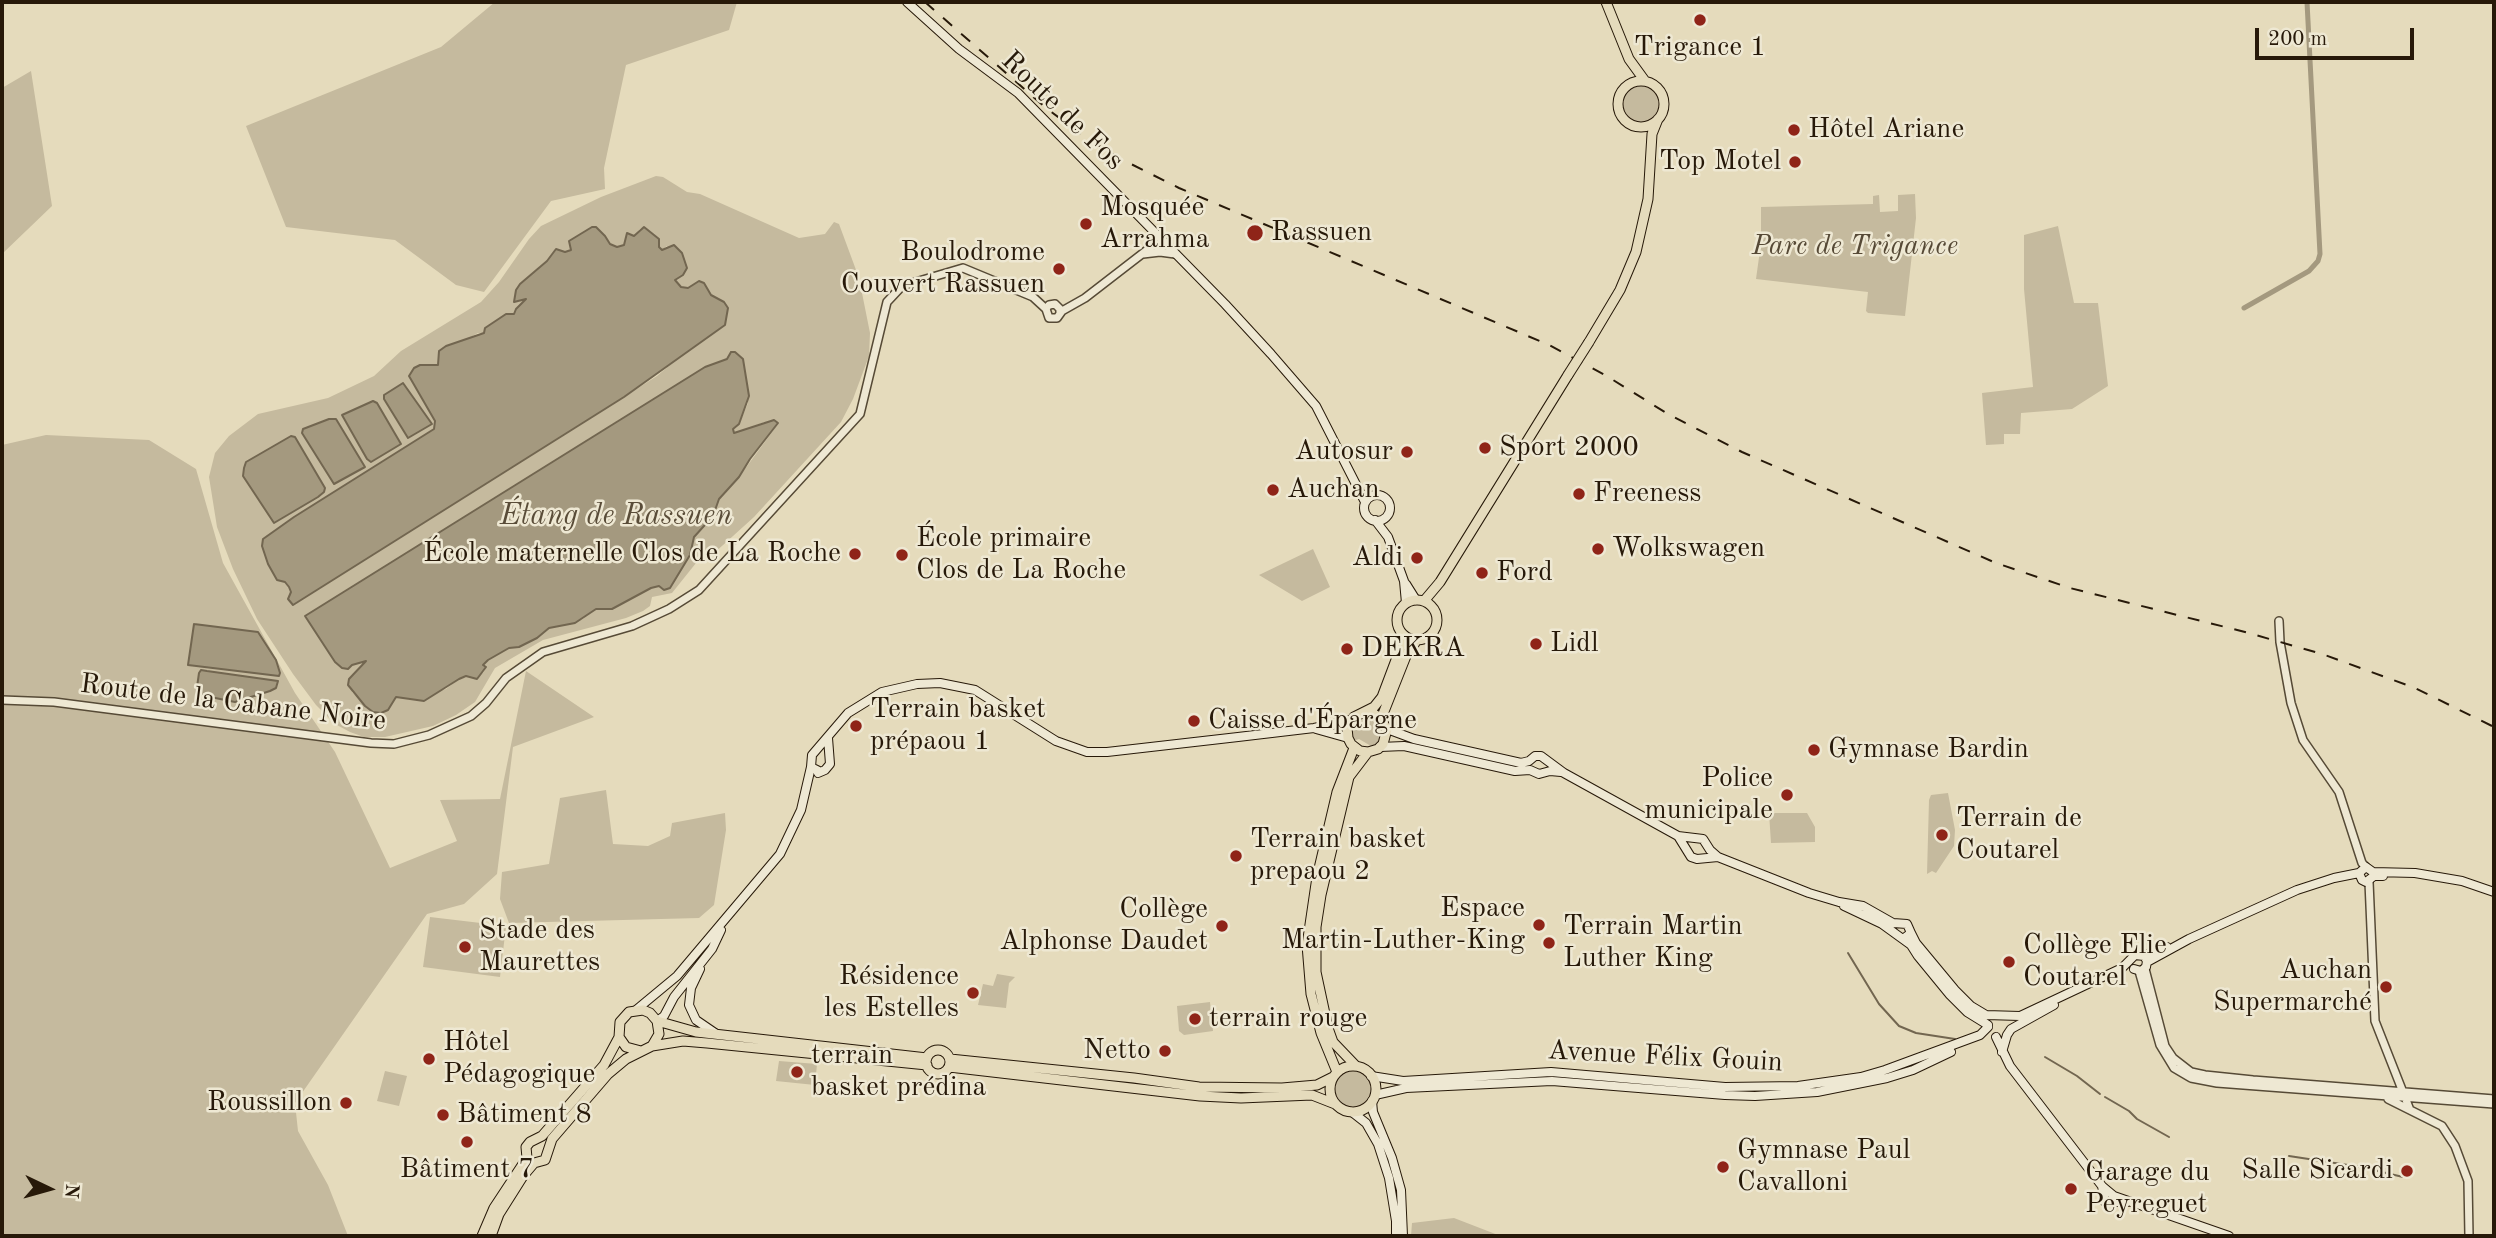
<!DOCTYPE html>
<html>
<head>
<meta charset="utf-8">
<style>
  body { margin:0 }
  #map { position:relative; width:2496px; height:1238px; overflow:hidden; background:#e5dbbc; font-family:"Old Standard TT",serif }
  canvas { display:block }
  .frame { position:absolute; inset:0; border:4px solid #271909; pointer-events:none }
  .north { position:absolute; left:14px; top:1154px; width:70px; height:70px; -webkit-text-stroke:5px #eee8d3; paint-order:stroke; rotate:95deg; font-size:19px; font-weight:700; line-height:28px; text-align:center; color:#271909 }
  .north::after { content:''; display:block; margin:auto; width:24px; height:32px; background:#271909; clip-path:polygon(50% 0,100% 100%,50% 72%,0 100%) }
  .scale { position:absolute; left:2255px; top:28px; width:159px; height:32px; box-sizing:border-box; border:4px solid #271909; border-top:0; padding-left:9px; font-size:21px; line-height:24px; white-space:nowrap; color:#271909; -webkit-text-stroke:5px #eee8d3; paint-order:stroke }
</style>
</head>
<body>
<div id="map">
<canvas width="2496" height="1238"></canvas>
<div class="frame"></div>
<div class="north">N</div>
<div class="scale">200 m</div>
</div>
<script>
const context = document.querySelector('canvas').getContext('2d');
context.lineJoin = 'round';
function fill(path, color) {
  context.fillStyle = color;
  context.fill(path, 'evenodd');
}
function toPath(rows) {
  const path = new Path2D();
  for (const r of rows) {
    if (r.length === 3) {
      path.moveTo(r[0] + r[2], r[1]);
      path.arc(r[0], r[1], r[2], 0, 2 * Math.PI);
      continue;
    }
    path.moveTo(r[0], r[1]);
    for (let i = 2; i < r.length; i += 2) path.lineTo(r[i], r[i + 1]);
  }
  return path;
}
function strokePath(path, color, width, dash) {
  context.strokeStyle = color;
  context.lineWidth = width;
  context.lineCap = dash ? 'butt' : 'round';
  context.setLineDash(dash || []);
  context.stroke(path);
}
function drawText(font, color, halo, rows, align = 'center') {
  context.font = font + ' "Old Standard TT",serif';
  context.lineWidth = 5;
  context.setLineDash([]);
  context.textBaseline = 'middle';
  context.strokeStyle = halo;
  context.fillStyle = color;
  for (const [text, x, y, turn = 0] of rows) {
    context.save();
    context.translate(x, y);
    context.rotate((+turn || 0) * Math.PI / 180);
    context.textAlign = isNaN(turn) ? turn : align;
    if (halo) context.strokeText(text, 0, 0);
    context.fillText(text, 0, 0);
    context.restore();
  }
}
fill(toPath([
  [495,2,737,2,729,30,626,65,604,168,605,189,551,201,484,292,456,285,395,240,286,227,246,126,441,47],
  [31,71,52,206,2,254,2,88],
  [1641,105,19],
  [656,176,663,177,687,192,700,194,799,238,825,234,834,222,839,224,859,278,870,333,869,356,853,399,841,422,754,517,712,555,704,553,672,593,652,597,650,606,643,611,626,618,543,640,495,668,475,702,456,715,433,726,385,737,364,737,350,732,335,724,316,705,293,674,257,619,233,569,217,527,209,477,215,453,229,436,258,414,328,398,374,376,401,351,481,302,499,282,529,239,541,226,601,197],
  [592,227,610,244,617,247,624,245,627,233,634,236,640,229,644,227,657,237,659,247,662,250,667,246,675,280,681,287,688,288,694,284,707,290,711,295,724,303,728,308,725,325,677,359,657,376,516,465,289,596,291,592,289,587,285,582,277,580,262,546,272,532,435,429,427,365,438,365,439,351,445,346,458,344,478,333,484,333,489,325,506,314,514,314,527,299,517,302,520,284,555,253,571,250,569,241],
  [735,352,742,359,744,365,748,403,739,424,733,429,734,434,765,422,778,424,739,477,719,499,713,516,694,537,690,555,670,588,659,586,651,588,612,609,596,609,589,612,583,619,549,628,537,638,519,647,509,647,488,660,483,666,486,668,483,673,459,679,446,689,411,700,402,697,396,698,393,702,365,706,352,692,353,674,367,661,352,665,348,669,335,662,305,616,705,367,727,359],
  [373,401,367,459,342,415],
  [315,424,365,466,339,482,303,429],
  [291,436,295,438,325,488,324,492,318,497,275,523,243,476,244,468,246,462],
  [1915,194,1916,218,1905,316,1868,313,1866,311,1868,292,1756,279,1761,243,1761,207,1873,204,1873,196,1879,195,1880,212,1898,211,1898,195],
  [2058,226,2074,303,2098,303,2108,386,2072,409,2021,413,2020,434,2004,434,2004,444,1986,445,1982,393,2033,387,2024,289,2024,235],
  [46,435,149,440,196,469,223,563,295,693,335,752,390,868,457,841,440,800,500,799,526,671,594,717,513,747,497,874,464,904,427,914,295,1103,298,1131,328,1185,348,1236,2,1236,2,445],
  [1313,549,1330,587,1302,601,1259,575],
  [1365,716,1377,720,1383,729,1380,743,1371,746,1359,739,1353,741,1351,729,1354,722],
  [606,790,613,844,648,846,670,836,672,823,725,813,726,830,714,905,699,918,509,923,500,899,502,872,549,864,560,798],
  [1948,793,1955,830,1954,846,1936,873,1932,871,1927,874,1929,800,1931,795],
  [1769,813,1807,813,1815,827,1815,842,1771,843],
  [430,917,506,926,500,977,423,967],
  [997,974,1015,977,1009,983,1006,1008,978,1005,983,984,993,986],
  [1210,1002,1213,1031,1184,1035,1179,1031,1177,1006],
  [779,1061,817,1064,815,1085,776,1081],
  [1352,1089,19],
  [385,1071,407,1076,399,1106,377,1101],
  [1454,1218,1498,1235,1517,1234,1517,1236,1411,1236,1412,1223]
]), '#c5ba9e');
const water = toPath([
  [592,227,596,227,605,236,610,244,617,247,624,245,627,233,634,236,644,227,659,239,659,247,662,250,674,245,682,253,687,268,683,275,675,280,681,287,688,288,699,281,704,283,711,295,724,302,728,308,725,325,624,397,293,605,288,599,291,592,289,587,285,582,277,580,268,564,262,546,263,539,294,517,434,429,435,421,409,376,414,368,420,365,438,365,439,351,446,346,484,333,485,328,506,314,514,314,516,309,526,299,514,302,516,290,520,284,547,261,556,249,565,252,571,250,569,241,592,227],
  [731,352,735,352,743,359,749,396,739,424,733,429,734,433,774,420,778,423,750,459,739,477,719,499,713,516,694,537,690,555,670,588,664,590,659,586,651,588,612,609,596,609,575,623,549,628,537,638,519,647,509,648,488,660,483,665,486,667,477,679,466,676,459,679,424,701,396,697,388,710,381,713,373,712,365,706,348,685,349,679,366,661,352,665,348,669,342,668,335,662,305,616,705,367,727,359,731,352],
  [403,383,432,424,408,438,384,399,384,395,403,383],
  [373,401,377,403,401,444,371,462,367,459,342,415,373,401],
  [329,419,336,419,365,467,334,484,302,433,303,429,329,419],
  [291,436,295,437,325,488,324,492,318,497,274,523,243,476,244,468,246,462,291,436],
  [194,624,258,632,276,660,280,673,279,676,188,665,194,624],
  [201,670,207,671,278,681,276,688,270,691,235,702,225,700,196,694,199,673,201,670]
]);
fill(water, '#a4997f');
strokePath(water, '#726650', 2);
strokePath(toPath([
  [1848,953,1879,1004,1899,1026,1916,1033,1955,1039],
  [2045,1057,2077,1076,2100,1094],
  [2105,1097,2129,1111,2137,1119,2169,1137],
  [2289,1156,2361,1167,2403,1177]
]), '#726650', 2);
strokePath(toPath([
  [2244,308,2309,271,2318,261,2320,254,2307,2]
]), '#a4997f', 5);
const tertiary = toPath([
  [1143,254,1160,252,1175,254],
  [1060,313,1060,309,1055,304,1049,305,1046,309,1049,318,1057,318,1062,311,1085,298,1151,247,1154,242,1153,233],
  [2279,621,2280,642,2291,703,2303,740,2339,792,2362,863,2366,867],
  [2,700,54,702,371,743,394,744,429,735,471,716,486,703,506,678,543,652,632,626,669,609,699,590,860,414,887,302,902,286,963,268,1033,297,1046,309],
  [2369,882,2375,1021,2410,1110],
  [2145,969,2165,1046,2173,1058,2191,1072,2205,1075,2253,1080,2494,1099],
  [2139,971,2160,1045,2174,1068,2191,1078,2217,1083,2494,1104],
  [2388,1099,2442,1126,2455,1146,2468,1181,2469,1236]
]);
const secondary = toPath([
  [907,2,959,49,1018,93,1225,304,1271,354,1316,406,1365,502],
  [1377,508,13],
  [1375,520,1388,537,1404,581,1406,603],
  [1406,584,1416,600],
  [1316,729,1348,738],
  [1387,729,1414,739,1521,763,1529,761,1535,756,1541,756,1564,773,1678,836,1703,839,1710,850,1718,857,1809,893,1839,902,1863,906,1893,923,1907,924,1911,933,1903,939],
  [1380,747,1404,746,1515,771,1530,770,1539,774,1550,771,1561,772],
  [819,771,811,767,812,755,848,713,882,692,917,684,940,683,975,690,1056,741,1087,752,1107,752,1238,737,1314,728,1351,720],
  [818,773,825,770,830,764,828,738],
  [1678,836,1691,857,1697,859,1718,857],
  [2359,873,2362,880,2366,882,2374,876,2383,876],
  [1844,906,1882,924,1911,945,1918,956,1950,995,1967,1012,1988,1025],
  [1911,933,1916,943,1955,990,1971,1006,1986,1015,2020,1016,2122,968,2135,955,2144,956,2147,961,2146,967,2141,971,2134,969],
  [2144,956,2167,947],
  [2147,962,2189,939,2297,890,2334,878,2359,873,2366,867,2373,872,2415,873,2462,881,2494,892],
  [700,969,691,988,689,1005,696,1020,715,1033],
  [636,1010,677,976,780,854,801,810,811,767],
  [657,1021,664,1016,674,997,712,949,721,930],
  [1996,1037,2010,1066,2102,1186,2114,1196,2229,1236],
  [2002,1052,2007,1035,2011,1029,2054,1005],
  [1371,1076,1403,1081,1551,1072,1725,1087,1798,1086,1861,1077,1885,1070,1980,1035,1988,1027],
  [1375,1095,1406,1088,1552,1081,1725,1095,1755,1096,1817,1092,1887,1078,1913,1070,1951,1052],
  [1372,1101,1373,1112,1392,1158,1401,1190,1403,1236],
  [1352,1112,1366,1123,1378,1144,1389,1178,1396,1221,1396,1236],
  [2102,1186,2105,1202,2127,1202]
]);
const primary = toPath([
  [1606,2,1629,59,1645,81],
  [1641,104,23],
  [1589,342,1620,290,1636,252,1648,199,1652,134,1658,119],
  [1417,620,20],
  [1424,601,1440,582,1568,375],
  [1363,713,1372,713,1379,717,1387,729,1383,744,1378,749,1368,752,1360,751,1351,744,1348,738,1347,728,1354,717,1374,707,1382,697,1405,636],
  [1381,719,1406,656,1417,640],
  [619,1037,626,1047,641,1051],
  [652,1046,659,1034,657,1021],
  [938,1062,12],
  [950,1059,1134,1078,1199,1087,1282,1088,1317,1085,1333,1077],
  [1356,1066,1333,1042,1328,1028,1316,972,1316,927,1321,895,1349,777,1368,752],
  [1353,1089,23],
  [949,1067,1200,1096,1241,1098,1312,1095,1335,1104],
  [1337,1072,1321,1033,1311,994,1307,945,1317,877,1337,792,1354,748],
  [482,1236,494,1208,527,1158,526,1147,530,1142,542,1136,604,1065,619,1037,620,1022,629,1012,643,1010,650,1013,657,1021,696,1032,927,1058],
  [491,1236,499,1214,523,1176,534,1163,545,1160,552,1139,608,1074,626,1059,652,1046,683,1041,707,1043,927,1065]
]);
strokePath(tertiary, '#564a36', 10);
strokePath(secondary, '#271909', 10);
strokePath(primary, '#271909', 11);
strokePath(tertiary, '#eee8d3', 7);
strokePath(secondary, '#eee8d3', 8);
strokePath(primary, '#e5dbbc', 9);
strokePath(toPath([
  [925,2,1046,108,1089,140,1119,158,1179,188,1549,345,1605,375,1668,414,1742,452,1996,563,2070,588,2245,632,2322,654,2415,688,2494,727]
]), '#271909', 2, [12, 12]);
const primaryBridge = toPath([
  [1568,375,1589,342]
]);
strokePath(primaryBridge, '#271909', 11, []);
strokePath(primaryBridge, '#e5dbbc', 9);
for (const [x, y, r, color] of [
  [1700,20,7,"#8f2418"],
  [1794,130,7,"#8f2418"],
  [1795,162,7,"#8f2418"],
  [1086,224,7,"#8f2418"],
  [1255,233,9,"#8f2418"],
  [1059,269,7,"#8f2418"],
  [1485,448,7,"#8f2418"],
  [1407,452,7,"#8f2418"],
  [1273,490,7,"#8f2418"],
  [1579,494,7,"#8f2418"],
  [1598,549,7,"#8f2418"],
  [855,554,7,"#8f2418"],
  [902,555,7,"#8f2418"],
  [1417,558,7,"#8f2418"],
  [1482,573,7,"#8f2418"],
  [1536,644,7,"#8f2418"],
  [1347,649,7,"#8f2418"],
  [1194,721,7,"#8f2418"],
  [856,726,7,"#8f2418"],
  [1814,750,7,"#8f2418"],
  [1787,795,7,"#8f2418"],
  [1942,835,7,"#8f2418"],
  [1236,856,7,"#8f2418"],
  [1539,925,7,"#8f2418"],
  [1222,926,7,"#8f2418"],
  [1549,943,7,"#8f2418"],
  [465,947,7,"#8f2418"],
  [2009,962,7,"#8f2418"],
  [2386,987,7,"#8f2418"],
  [973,993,7,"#8f2418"],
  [1195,1019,7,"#8f2418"],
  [1165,1051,7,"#8f2418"],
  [429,1059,7,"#8f2418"],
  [797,1072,7,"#8f2418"],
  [346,1103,7,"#8f2418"],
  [443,1115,7,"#8f2418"],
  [467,1142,7,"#8f2418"],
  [1723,1167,7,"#8f2418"],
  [2407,1171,7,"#8f2418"],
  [2071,1189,7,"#8f2418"]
]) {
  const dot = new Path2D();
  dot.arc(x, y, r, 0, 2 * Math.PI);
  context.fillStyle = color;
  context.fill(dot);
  strokePath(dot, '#eee8d3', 2.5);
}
drawText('28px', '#271909', '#eee8d3', [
  ["Trigance 1",1700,48,"center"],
  ["Hôtel Ariane",1808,130],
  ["Top Motel",1781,162,"right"],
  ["Mosquée",1100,208],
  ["Arrahma",1100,240],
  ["Rassuen",1271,233],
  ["Boulodrome",1045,253,"right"],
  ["Couvert Rassuen",1045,285,"right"],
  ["Sport 2000",1499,448],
  ["Autosur",1393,452,"right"],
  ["Auchan",1287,490],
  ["Freeness",1593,494],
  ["École primaire",916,539],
  ["Clos de La Roche",916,571],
  ["Wolkswagen",1612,549],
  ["École maternelle Clos de La Roche",841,554,"right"],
  ["Aldi",1403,558,"right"],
  ["Ford",1496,573],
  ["Lidl",1550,644],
  ["DEKRA",1361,649],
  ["Terrain basket",870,710],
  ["prépaou 1",870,742],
  ["Caisse d'Épargne",1208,721],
  ["Gymnase Bardin",1828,750],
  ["Police",1773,779,"right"],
  ["municipale",1773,811,"right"],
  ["Terrain de",1956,819],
  ["Coutarel",1956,851],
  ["Terrain basket",1250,840],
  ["prepaou 2",1250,872],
  ["Espace",1525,909,"right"],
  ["Martin-Luther-King",1525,941,"right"],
  ["Collège",1208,910,"right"],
  ["Alphonse Daudet",1208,942,"right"],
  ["Terrain Martin",1563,927],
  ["Luther King",1563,959],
  ["Stade des",479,931],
  ["Maurettes",479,963],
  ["Collège Elie",2023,946],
  ["Coutarel",2023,978],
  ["Auchan",2372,971,"right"],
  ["Supermarché",2372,1003,"right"],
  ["Résidence",959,977,"right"],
  ["les Estelles",959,1009,"right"],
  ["terrain rouge",1209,1019],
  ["Hôtel",443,1043],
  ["Pédagogique",443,1075],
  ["Netto",1151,1051,"right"],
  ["terrain",811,1056],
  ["basket prédina",811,1088],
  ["Roussillon",332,1103,"right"],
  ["Bâtiment 8",457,1115],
  ["Gymnase Paul",1737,1151],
  ["Cavalloni",1737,1183],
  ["Bâtiment 7",467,1170,"center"],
  ["Salle Sicardi",2393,1171,"right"],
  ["Garage du",2085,1173],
  ["Peyreguet",2085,1205]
], 'left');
drawText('28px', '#271909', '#eee8d3', [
  ["Route de Fos",1062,111,44],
  ["Route de la Cabane Noire",233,703,7],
  ["Avenue Félix Gouin",1665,1057,3]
]);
drawText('italic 28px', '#564936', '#eee8d3', [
  ["Parc de Trigance",1855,247]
]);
drawText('italic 30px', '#594c38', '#eee8d3', [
  ["Étang de Rassuen",616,516]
]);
</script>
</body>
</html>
